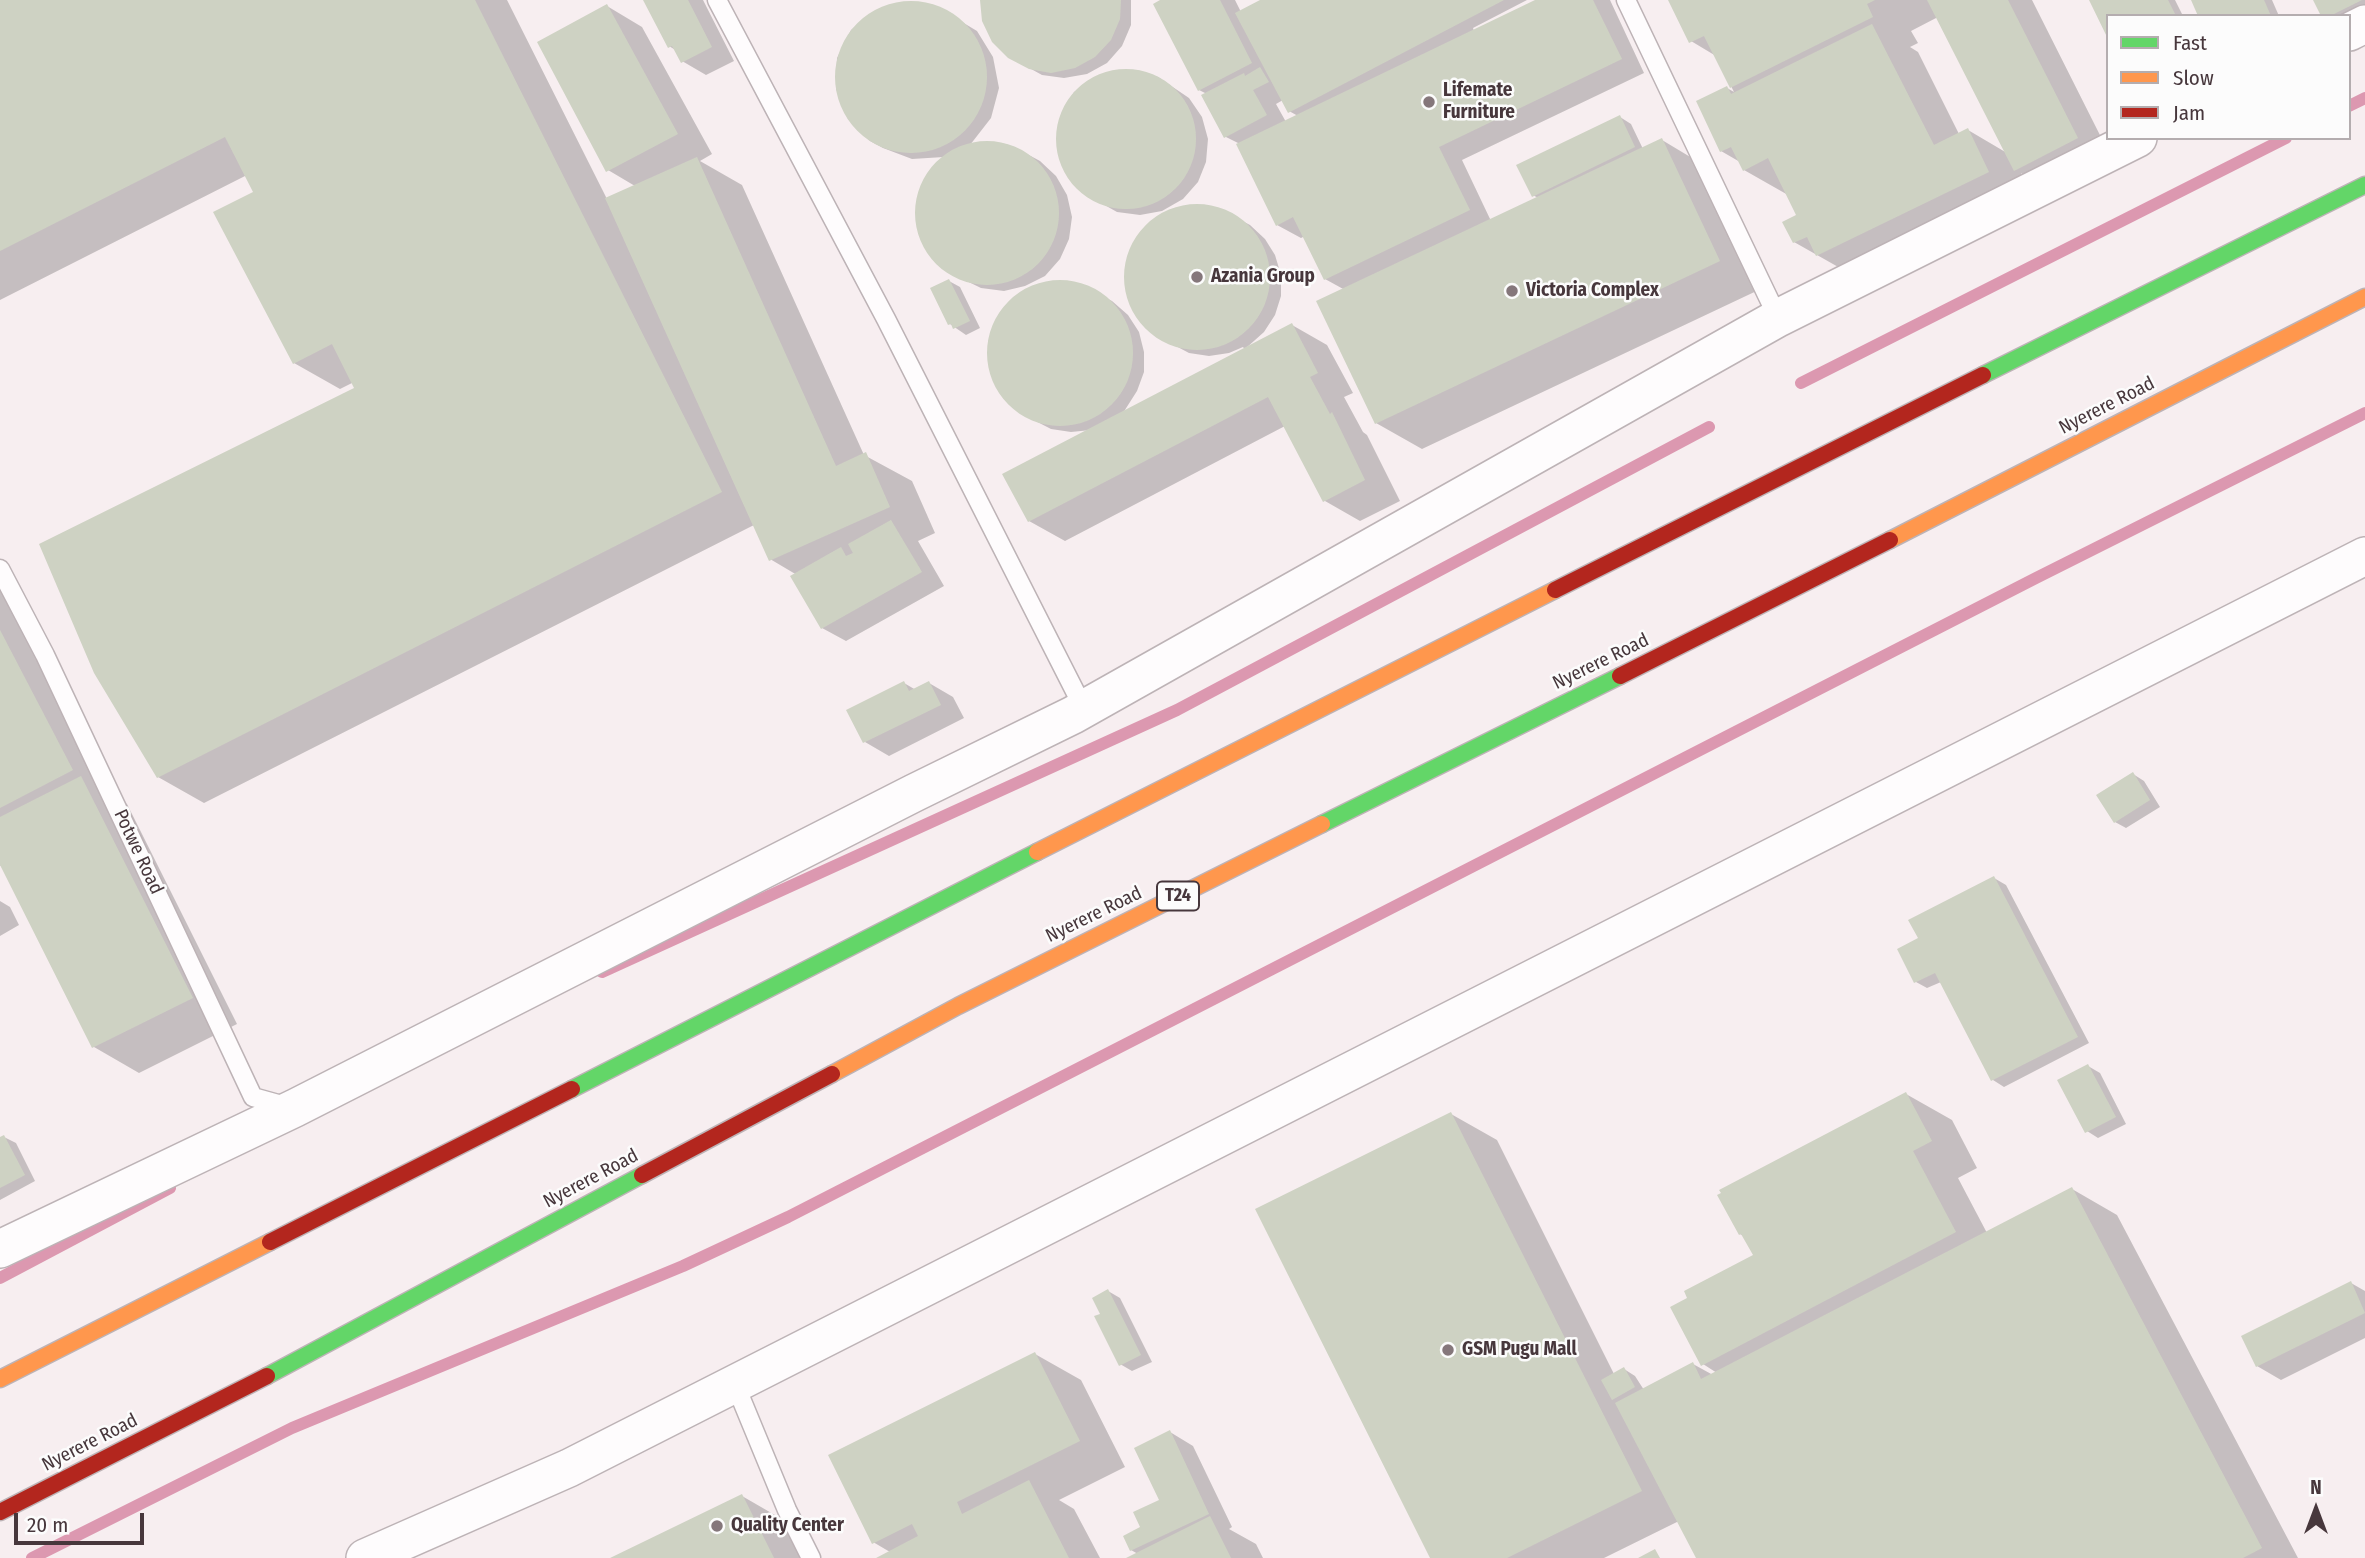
<!DOCTYPE html>
<html>
<head>
<meta charset="utf-8">
<style>
  body { margin:0 }
  #map { position:relative; width:2365px; height:1558px; overflow:hidden; background:#f7eef0; font-family:"Fira Sans Condensed",sans-serif }
  canvas { display:block }
  .legend { position:absolute; left:2106px; top:14px; width:245px; height:126px; box-sizing:border-box; background:#fcfcfc; border:2px solid #b4adaf; margin:0; padding:9px 12px; list-style:none; font-size:21px; color:#47373c }
  .legend li { display:flex; align-items:center; gap:14px; height:35px }
  .legend b { width:35px; border:2px solid #b4adaf }
  .north { position:absolute; left:2281px; top:1474px; width:70px; height:70px; -webkit-text-stroke:5px #fcfcfc; paint-order:stroke; rotate:0deg; font-size:19px; font-weight:700; line-height:28px; text-align:center; color:#47373c }
  .north::after { content:''; display:block; margin:auto; width:24px; height:32px; background:#47373c; clip-path:polygon(50% 0,100% 100%,50% 72%,0 100%) }
  .scale { position:absolute; left:14px; top:1513px; width:130px; height:32px; box-sizing:border-box; border:4px solid #47373c; border-top:0; padding-left:9px; font-size:21px; line-height:24px; white-space:nowrap; color:#47373c; -webkit-text-stroke:5px #fcfcfc; paint-order:stroke }
</style>
</head>
<body>
<div id="map">
<canvas width="2365" height="1558"></canvas>
<ul class="legend">
<li><b style="height:9px;background:#63d668"></b>Fast</li>
<li><b style="height:9px;background:#ff974d"></b>Slow</li>
<li><b style="height:9px;background:#b3261e"></b>Jam</li>
</ul>
<div class="north">N</div>
<div class="scale">20 m</div>
</div>
<script>
const context = document.querySelector('canvas').getContext('2d');
context.lineJoin = 'round';
function fill(path, color) {
  context.fillStyle = color;
  context.fill(path, 'evenodd');
}
function toPath(rows) {
  const path = new Path2D();
  for (const r of rows) {
    if (r.length === 3) {
      path.moveTo(r[0] + r[2], r[1]);
      path.arc(r[0], r[1], r[2], 0, 2 * Math.PI);
      continue;
    }
    path.moveTo(r[0], r[1]);
    for (let i = 2; i < r.length; i += 2) path.lineTo(r[i], r[i + 1]);
  }
  return path;
}
function strokePath(path, color, width, dash) {
  context.strokeStyle = color;
  context.lineWidth = width;
  context.lineCap = dash ? 'butt' : 'round';
  context.setLineDash(dash || []);
  context.stroke(path);
}
function drawText(font, color, halo, rows, align = 'center') {
  context.font = font + ' "Fira Sans Condensed",sans-serif';
  context.lineWidth = 5;
  context.setLineDash([]);
  context.textBaseline = 'middle';
  context.strokeStyle = halo;
  context.fillStyle = color;
  for (const [text, x, y, turn = 0] of rows) {
    context.save();
    context.translate(x, y);
    context.rotate((+turn || 0) * Math.PI / 180);
    context.textAlign = isNaN(turn) ? turn : align;
    if (halo) context.strokeText(text, 0, 0);
    context.fillText(text, 0, 0);
    context.restore();
  }
}
fill(toPath([
  [0,0,507,0,607,199,635,186,608,170,607,6,642,27,712,154,700,161,742,185,864,455,912,481,935,533,918,541,944,586,846,641,822,628,797,575,770,559,754,525,204,803,158,777,357,388,354,382,340,389,294,363,256,192,247,175,0,300],
  [645,0,703,0,734,61,706,75,682,61,677,51,669,46],
  [982,0,1131,0,1131,25,1122,46,1107,63,1087,74,1064,78,1042,75,1022,64],
  [1163,0,1235,0,1241,12,1264,0,1527,0,1473,28,1474,31,1539,0,1610,0,1644,73,1462,160,1491,221,1538,198,1533,195,1620,117,1631,124,1643,149,1662,140,1707,167,1765,287,1422,449,1376,423,1345,290,1325,279,1305,236,1301,238,1277,225,1238,143,1226,137,1207,94,1199,90],
  [1283,100,1289,111,1298,116,1286,122,1276,104],
  [1670,0,2032,0,2112,159,2051,190,2021,173,2034,199,1840,268,1794,242,1799,216,1788,195,1744,170,1740,162,1721,151,1727,88,1734,92,1716,56,1691,41],
  [1938,17,2007,153,1968,130,1959,134,1918,52,1910,47,1918,43,1911,31],
  [2091,0,2175,0,2183,16,2108,16],
  [2193,0,2272,0,2279,16,2200,16],
  [2315,0,2365,0,2365,36,2349,16,2323,16],
  [906,2,937,7,977,31,993,57,999,88,991,118,970,145,984,142,1006,144,1027,154,1040,161,1056,176,1067,195,1072,217,1069,239,1060,259,1045,276,1025,286,1004,291,981,288,948,272,931,257,921,238,916,216,919,194,928,174,944,157,912,159,883,148,870,141,848,119,836,89,837,58,851,30,876,10],
  [1137,70,1158,77,1189,98,1202,117,1208,139,1206,162,1198,182,1183,199,1162,211,1140,215,1117,212,1085,194,1069,177,1060,156,1057,134,1062,112,1074,92,1092,79,1114,71],
  [1198,206,1218,208,1250,225,1265,239,1275,255,1281,275,1281,296,1275,315,1264,332,1245,349,1292,325,1327,345,1353,393,1344,397,1363,432,1367,435,1400,501,1360,521,1325,501,1285,426,1065,541,1029,521,1091,430,1071,432,1051,429,1020,413,1004,399,994,382,988,362,988,342,995,323,1006,306,1022,293,1041,285,1061,282,1081,285,1112,301,1128,315,1139,332,1144,352,1144,372,1137,391,1123,413,1245,350,1243,347,1229,353,1209,356,1189,353,1157,336,1142,323,1131,306,1126,286,1126,265,1132,246,1143,229,1159,216,1178,208],
  [949,281,960,287,980,328,966,335,950,324],
  [0,570,115,798,127,804,237,1024,139,1073,94,1047,2,865,0,866],
  [904,683,916,690,929,683,953,697,964,718,889,756,865,742],
  [2133,774,2144,781,2160,807,2126,828,2115,822],
  [1994,878,2006,885,2089,1043,2004,1087,1993,1080,1941,982,1927,988,1916,982,1920,939],
  [0,901,10,907,19,925,0,936],
  [2088,1066,2100,1073,2126,1124,2098,1138,2087,1131],
  [1906,1094,1952,1120,1977,1168,1958,1178,1987,1233,2072,1189,2117,1215,2298,1558,1698,1558,1679,1521,1604,1558,1432,1558,1451,1114,1497,1140,1614,1374,1624,1369,1635,1376,1644,1390,1693,1364,1713,1375,1717,1373,1703,1364,1755,1256,1745,1237,1740,1234],
  [4,1137,16,1143,35,1181,0,1200,0,1139],
  [2351,1283,2365,1291,2365,1338,2281,1380,2257,1366],
  [1108,1291,1120,1298,1152,1362,1132,1371,1120,1364],
  [1035,1354,1081,1380,1125,1467,1059,1500,1074,1509,1100,1558,879,1558,890,1552,873,1542],
  [1170,1432,1193,1446,1232,1527,1229,1529,1256,1544,1263,1558,1130,1558,1138,1554,1131,1550,1161,1501],
  [742,1496,787,1522,805,1558,614,1558]
]), '#0003');
strokePath(toPath([
  [2349,106,2365,98],
  [1801,383,2286,138],
  [602,972,1177,710,1709,427],
  [0,1278,170,1188],
  [32,1558,292,1428,683,1266,788,1217,2036,578,2365,413]
]), '#dc98b0', 12);
fill(toPath([
  [0,0,475,0,722,492,157,778,94,673,39,544,354,388,332,344,293,364,213,212,253,192,225,137,0,251],
  [643,0,688,0,712,47,681,63,672,46,668,48],
  [980,0,1121,0,1120,19,1111,40,1095,57,1075,68,1051,73,1029,69,1008,58,992,42,982,21],
  [1160,0,1220,0,1252,63,1198,91,1153,4],
  [1260,0,1504,0,1288,113,1235,13],
  [1535,0,1593,0,1622,59,1439,147,1470,210,1324,280,1293,217,1276,226,1236,144],
  [1668,0,1875,0,1867,4,1873,17,1730,88,1704,36,1689,43],
  [1927,0,2008,0,2078,138,2014,171],
  [2089,0,2168,0,2176,16,2108,16,2108,39],
  [2191,0,2264,0,2271,16,2198,16],
  [2313,0,2362,0,2330,16,2321,16],
  [911,77,76],
  [607,4,678,134,606,172,537,42],
  [1872,24,1934,145,1968,128,1989,172,1816,256,1807,237,1793,243,1782,222,1796,215,1768,158,1743,171,1731,147,1720,152,1696,101,1727,86,1731,94],
  [1260,67,1269,82,1253,90,1267,115,1224,138,1201,95,1244,73,1245,76],
  [1126,139,70],
  [1620,115,1635,147,1532,197,1516,165],
  [1662,138,1720,261,1375,424,1316,301],
  [987,213,72],
  [697,157,836,466,866,452,890,507,769,561,605,198],
  [1197,277,73],
  [949,279,970,321,953,329,951,324,948,325,930,288],
  [1060,353,73],
  [1292,323,1318,373,1310,377,1330,414,1332,412,1365,480,1323,502,1268,397,1028,522,1002,474],
  [891,520,922,572,821,629,790,576,841,547,846,556,853,553,848,544],
  [0,630,73,770,0,808],
  [904,681,909,691,929,681,941,705,863,743,846,710],
  [2133,772,2150,800,2114,823,2096,795],
  [81,776,193,998,92,1048,0,865,0,817],
  [1994,876,2078,1037,1991,1081,1935,973,1914,983,1897,949,1918,938,1908,920],
  [2088,1064,2116,1117,2085,1133,2057,1080],
  [1906,1092,1932,1141,1913,1151,1956,1232,1701,1366,1670,1307,1687,1298,1684,1291,1753,1255,1741,1234,1739,1235,1717,1195,1721,1193,1719,1190],
  [1451,1112,1642,1491,1507,1558,1430,1558,1255,1209],
  [4,1135,25,1175,0,1188,0,1137],
  [2072,1187,2262,1548,2243,1558,1696,1558,1615,1403,1693,1362,1701,1379],
  [2351,1281,2365,1313,2256,1367,2241,1336],
  [1108,1289,1141,1355,1119,1366,1094,1316,1100,1314,1092,1298],
  [1035,1352,1080,1441,957,1502,962,1514,1029,1480,1069,1558,876,1558,918,1536,912,1524,872,1544,828,1455],
  [1624,1367,1635,1387,1612,1400,1601,1380],
  [1170,1430,1209,1514,1130,1551,1123,1536,1140,1527,1133,1512,1159,1500,1134,1448],
  [742,1494,774,1558,610,1558],
  [1210,1516,1231,1558,1126,1558],
  [1655,1549,1660,1558,1638,1558]
]), '#ced2c3');
const lane = toPath([
  [717,0,886,319,1084,709],
  [1626,0,1778,318],
  [0,569,45,655,253,1097,289,1107],
  [735,1384,787,1510,811,1558]
]);
const street = toPath([
  [2349,32,2365,24],
  [0,1249,295,1108,914,793,1073,715,1778,318,2138,138],
  [365,1558,569,1468,2365,556]
]);
const fast = toPath([
  [1983,375,2365,185],
  [1322,824,1620,676],
  [572,1089,1037,852],
  [267,1376,642,1175]
]);
const slow = toPath([
  [1890,540,2365,297],
  [1037,852,1555,590],
  [832,1074,958,1006,1322,824],
  [0,1379,270,1242]
]);
const jam = toPath([
  [1555,590,1983,375],
  [1620,676,1890,540],
  [642,1175,832,1074],
  [270,1242,572,1089],
  [0,1512,267,1376]
]);
strokePath(lane, '#bdb3b6', 21);
strokePath(street, '#bdb3b6', 40);
strokePath(fast, '#bdb3b6', 19);
strokePath(slow, '#bdb3b6', 19);
strokePath(jam, '#bdb3b6', 19);
strokePath(lane, '#fefcfd', 18);
strokePath(street, '#fefcfd', 37);
strokePath(fast, '#63d668', 16);
strokePath(slow, '#ff974d', 16);
strokePath(jam, '#b3261e', 16);
for (const [x, y, r, color] of [
  [1429,102,7,"#85777b"],
  [1197,277,7,"#85777b"],
  [1512,291,7,"#85777b"],
  [1448,1350,7,"#85777b"],
  [717,1526,7,"#85777b"]
]) {
  const dot = new Path2D();
  dot.arc(x, y, r, 0, 2 * Math.PI);
  context.fillStyle = color;
  context.fill(dot);
  strokePath(dot, '#fcfcfc', 2.5);
}
for (const [x, y, w] of [
  [1178,896,42]
]) {
  const box = new Path2D();
  box.roundRect(x - w / 2, y - 14.5, w, 29, 5);
  context.fillStyle = '#fcfcfc';
  context.fill(box);
  strokePath(box, '#47373c', 2);
}
drawText('bold 18px', '#47373c', null, [
  ["T24",1178,896]
]);
drawText('bold 19px', '#47373c', '#fcfcfc', [
  ["Lifemate",1443,91],
  ["Furniture",1443,113],
  ["Azania Group",1211,277],
  ["Victoria Complex",1526,291],
  ["GSM Pugu Mall",1462,1350],
  ["Quality Center",731,1526]
], 'left');
drawText('19px', '#47373c', '#fcfcfc', [
  ["Nyerere Road",2107,406,-27],
  ["Nyerere Road",1601,662,-26],
  ["Potwe Road",138,852,65],
  ["Nyerere Road",1094,915,-26],
  ["Nyerere Road",591,1179,-28],
  ["Nyerere Road",90,1443,-27]
]);
</script>
</body>
</html>
